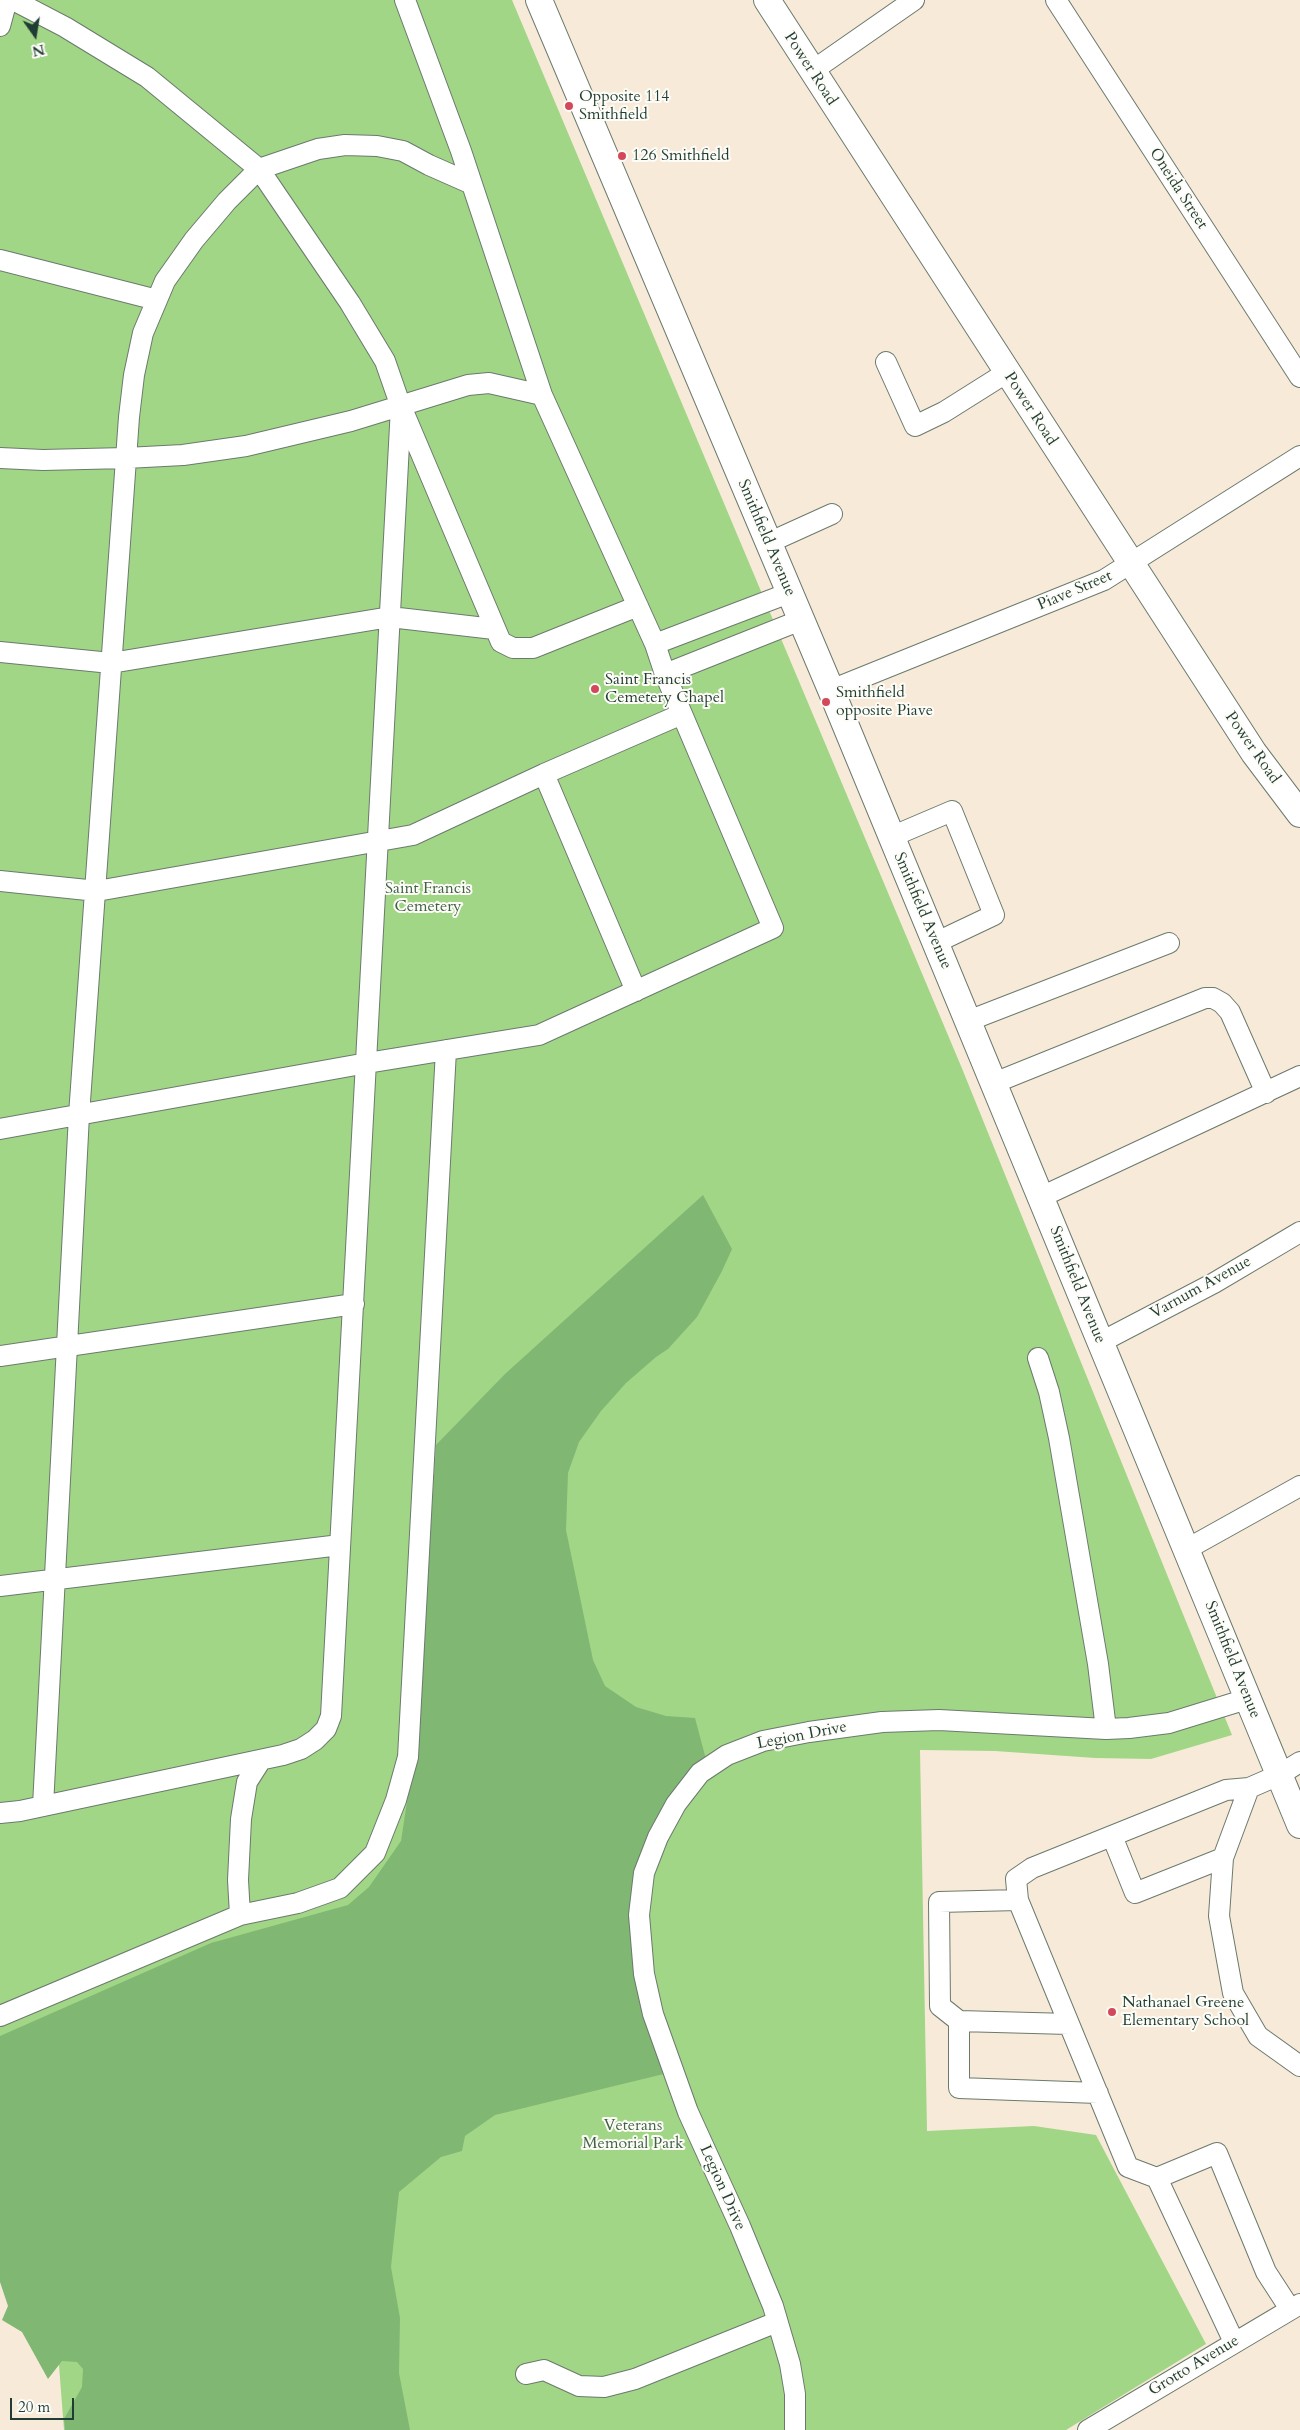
<!DOCTYPE html>
<html>
<head>
<meta charset="utf-8">
<style>
  body { margin:0 }
  #map { position:relative; width:1300px; height:2430px; overflow:hidden; background:#f8ead8; font-family:Cardo,serif }
  canvas { display:block }
  .north { position:absolute; left:10px; top:10px; width:50px; height:50px; -webkit-text-stroke:4px #fdfcf7; paint-order:stroke; rotate:167deg; font-size:14px; font-weight:700; line-height:20px; text-align:center; color:#1f3d34 }
  .north::after { content:''; display:block; margin:auto; width:18px; height:22px; background:#1f3d34; clip-path:polygon(50% 0,100% 100%,50% 72%,0 100%) }
  .scale { position:absolute; left:10px; top:2398px; width:64px; height:22px; box-sizing:border-box; border:2px solid #1f3d34; border-top:0; padding-left:6px; font-size:15px; line-height:18px; white-space:nowrap; color:#1f3d34; -webkit-text-stroke:4px #fdfcf7; paint-order:stroke }
</style>
</head>
<body>
<div id="map">
<canvas width="1300" height="2430"></canvas>
<div class="north">N</div>
<div class="scale">20 m</div>
</div>
<script>
const context = document.querySelector('canvas').getContext('2d');
context.lineJoin = 'round';
function fill(path, color) {
  context.fillStyle = color;
  context.fill(path, 'evenodd');
}
function toPath(rows) {
  const path = new Path2D();
  for (const r of rows) {
    path.moveTo(r[0], r[1]);
    for (let i = 2; i < r.length; i += 2) path.lineTo(r[i], r[i + 1]);
  }
  return path;
}
function strokePath(path, color, width, dash) {
  context.strokeStyle = color;
  context.lineWidth = width;
  context.lineCap = dash ? 'butt' : 'round';
  context.setLineDash(dash || []);
  context.stroke(path);
}
function drawText(font, color, halo, rows, align = 'center') {
  context.font = font + ' Cardo,serif';
  context.lineWidth = 4;
  context.setLineDash([]);
  context.textBaseline = 'middle';
  context.strokeStyle = halo;
  context.fillStyle = color;
  for (const [text, x, y, turn = 0] of rows) {
    context.save();
    context.translate(x, y);
    context.rotate((+turn || 0) * Math.PI / 180);
    context.textAlign = isNaN(turn) ? turn : align;
    if (halo) context.strokeText(text, 0, 0);
    context.fillText(text, 0, 0);
    context.restore();
  }
}
fill(toPath([
  [0,0,512,0,961,1066,1232,1735,1151,1759,1095,1758,995,1751,920,1750,927,2131,1034,2126,1096,2135,1206,2344,1066,2430,64,2430,38,2093,0,2110]
]), '#a1d686');
fill(toPath([
  [703,1195,732,1249,722,1271,697,1317,668,1349,656,1357,626,1383,601,1411,579,1442,568,1473,566,1530,593,1660,605,1686,636,1707,666,1716,695,1718,708,1767,671,1815,640,1917,672,2072,495,2115,465,2136,462,2151,441,2157,399,2192,391,2267,400,2318,399,2373,410,2430,65,2430,64,2419,82,2387,83,2369,77,2362,62,2361,48,2379,22,2332,2,2320,8,2306,0,2282,0,2036,211,1943,348,1905,369,1887,401,1841,419,1723,436,1445,505,1374]
]), '#80b773');
const minor = toPath([
  [1056,0,1300,377],
  [0,26,7,0],
  [812,71,914,0],
  [0,260,157,300],
  [886,362,915,426,944,412,1006,373],
  [403,411,501,642,513,648,533,648,638,606],
  [0,458,43,460,126,458,183,455,246,446,351,421,468,385,489,383,542,395],
  [768,543,832,514],
  [655,644,789,593],
  [0,652,111,663,390,617,494,629],
  [665,674,801,620],
  [831,690,1104,580,1300,456],
  [544,774,636,991],
  [891,837,952,811,994,915,935,943],
  [0,881,97,891,413,835,544,774,682,714],
  [968,1021,1169,943],
  [994,1083,1205,998,1213,998,1222,1003,1230,1012,1266,1093],
  [0,1129,367,1063,539,1035,773,928,665,674,655,644,542,395,461,151,405,0],
  [1041,1197,1300,1076],
  [1101,1342,1214,1283,1300,1232],
  [0,1356,354,1304],
  [1038,1358,1049,1392,1059,1438,1098,1664,1106,1729],
  [1187,1549,1300,1486],
  [0,1586,340,1545],
  [1249,1788,1223,1858,1219,1916,1233,1993,1258,2036,1300,2066],
  [43,1806,79,1115,129,417,134,375,143,333,165,281,194,240,227,201,259,169,318,149,345,145,377,146,403,151,429,165,472,184],
  [0,1813,20,1811,283,1755,301,1749,315,1740,326,1729,331,1716,401,407,385,361,350,303,259,169,147,77,65,27,13,0],
  [1112,1836,1135,1893,1223,1858],
  [240,1915,238,1880,241,1819,247,1782,261,1760],
  [0,2016,240,1915,298,1903,340,1888,375,1853,396,1800,408,1757,446,1050],
  [959,2021,940,2006,939,1902,1018,1900],
  [1069,2024,959,2021,959,2088,1098,2093],
  [1157,2178,1128,2167,1018,1900,1016,1879,1032,1868,1226,1790,1249,1788,1279,1775,1300,1762],
  [1234,2342,1157,2178,1217,2153,1266,2272,1290,2309],
  [526,2374,544,2370,579,2386,604,2387,635,2379,777,2322],
  [795,2430,795,2394,790,2364,773,2306,740,2226,688,2112,653,2014,644,1974,639,1915,644,1873,658,1837,676,1804,700,1773,727,1755,763,1741,809,1732,882,1722,939,1720,1106,1729,1129,1728,1169,1723,1247,1699],
  [1088,2430,1300,2304]
]);
const major = toPath([
  [539,0,831,690,1300,1825],
  [767,0,1254,753,1300,814]
]);
strokePath(minor, '#6b7a6d', 22);
strokePath(major, '#6b7a6d', 28);
strokePath(minor, '#fff', 20);
strokePath(major, '#fff', 26);
for (const [x, y, r, color] of [
  [569,106,5,"#d1495b"],
  [622,156,5,"#d1495b"],
  [595,689,5,"#d1495b"],
  [826,702,5,"#d1495b"],
  [1112,2012,5,"#d1495b"]
]) {
  const dot = new Path2D();
  dot.arc(x, y, r, 0, 2 * Math.PI);
  context.fillStyle = color;
  context.fill(dot);
  strokePath(dot, '#fdfcf7', 2);
}
drawText('16px', '#1f3d34', '#fdfcf7', [
  ["Power Road",810,69,57],
  ["Oneida Street",1178,189,57],
  ["Power Road",1030,409,57],
  ["Smithfield Avenue",766,538,67],
  ["Piave Street",1075,591,-23],
  ["Power Road",1252,748,55],
  ["Smithfield Avenue",922,911,67],
  ["Smithfield Avenue",1077,1285,68],
  ["Varnum Avenue",1201,1288,-29],
  ["Smithfield Avenue",1232,1660,68],
  ["Legion Drive",802,1736,-11],
  ["Legion Drive",722,2188,66],
  ["Grotto Avenue",1194,2366,-31]
]);
drawText('16px', '#1f3d34', '#fdfcf7', [
  ["Opposite 114",579,97],
  ["Smithfield",579,115],
  ["126 Smithfield",632,156],
  ["Saint Francis",605,680],
  ["Cemetery Chapel",605,698],
  ["Smithfield",836,693],
  ["opposite Piave",836,711],
  ["Nathanael Greene",1122,2003],
  ["Elementary School",1122,2021]
], 'left');
drawText('16px', '#406348', '#fdfcf7', [
  ["Saint Francis",428,889],
  ["Cemetery",428,907],
  ["Veterans",633,2126],
  ["Memorial Park",633,2144]
]);
</script>
</body>
</html>
